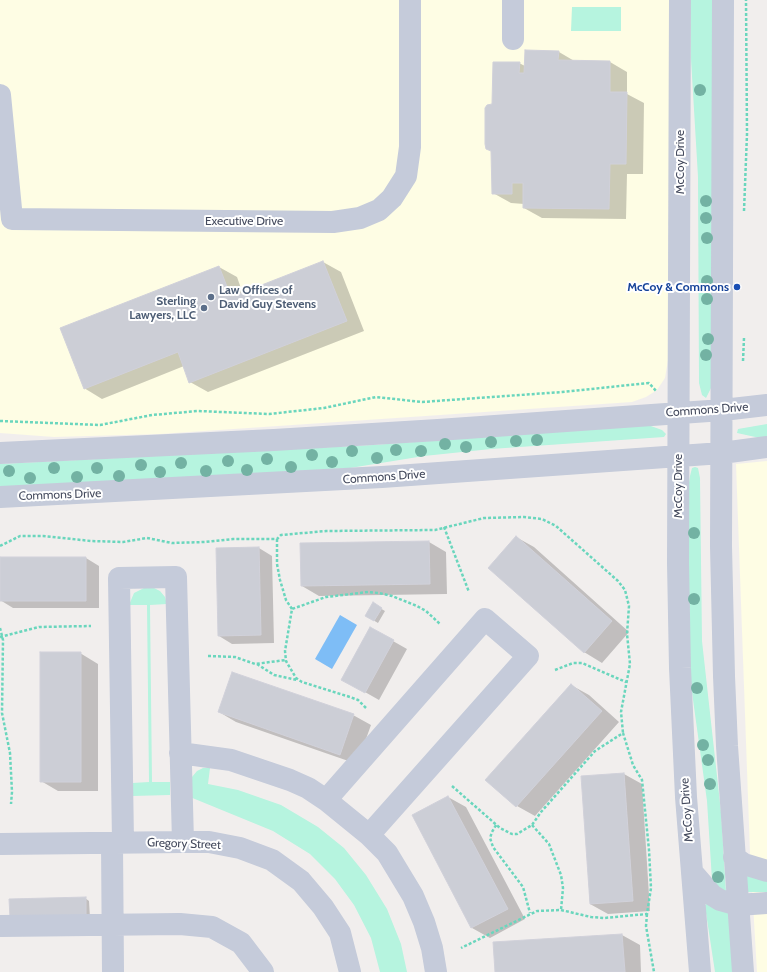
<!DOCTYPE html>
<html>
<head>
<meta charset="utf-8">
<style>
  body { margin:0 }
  canvas { display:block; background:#f1eeed }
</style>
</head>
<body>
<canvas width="767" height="972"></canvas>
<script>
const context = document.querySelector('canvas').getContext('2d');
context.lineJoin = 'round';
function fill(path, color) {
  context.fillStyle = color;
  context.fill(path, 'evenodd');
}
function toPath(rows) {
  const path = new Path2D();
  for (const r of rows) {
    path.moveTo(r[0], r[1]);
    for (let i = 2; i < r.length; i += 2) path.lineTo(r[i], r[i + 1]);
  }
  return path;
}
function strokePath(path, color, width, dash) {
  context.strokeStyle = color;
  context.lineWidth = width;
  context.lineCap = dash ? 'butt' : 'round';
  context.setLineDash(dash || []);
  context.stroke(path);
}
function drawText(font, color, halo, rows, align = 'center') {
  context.font = font + ' Cabin,sans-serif';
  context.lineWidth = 4;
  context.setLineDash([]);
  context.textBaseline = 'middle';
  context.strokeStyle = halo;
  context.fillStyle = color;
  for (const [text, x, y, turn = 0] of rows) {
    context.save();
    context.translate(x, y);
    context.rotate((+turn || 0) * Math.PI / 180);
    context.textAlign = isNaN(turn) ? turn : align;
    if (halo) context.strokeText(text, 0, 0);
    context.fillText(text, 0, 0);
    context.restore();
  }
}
fill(toPath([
  [0,0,670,0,668,360,665,378,657,390,646,397,632,402,160,434,54,437,0,433],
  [767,461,767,972,757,972,750,853,736,464]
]), '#fefde4');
fill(toPath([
  [691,0,713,0,711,388,706,398,702,395,699,383,698,177,691,59],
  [572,7,621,7,621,31,571,31],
  [767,424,767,438,760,438,737,433,738,429],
  [648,425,662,430,666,434,664,437,491,449,424,456,350,468,0,488,0,464,373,445],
  [695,467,698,468,700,478,702,641,721,812,726,892,723,893,712,880,707,801,690,678,688,489,690,476,692,468],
  [146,587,154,588,160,591,165,597,167,604,150,605,152,782,170,782,170,795,132,796,132,783,149,782,147,605,129,605,134,593],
  [203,768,210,768,208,784,238,790,281,805,318,827,344,848,366,875,387,909,401,944,407,972,380,972,371,938,354,905,335,879,310,854,273,831,190,797,192,777,197,771],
  [746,873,767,876,767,892,747,892],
  [708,903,728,908,733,972,715,972,706,913,705,905]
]), '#b6f4df');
fill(toPath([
  [340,615,357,625,332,669,315,659]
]), '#7ebdf6');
fill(toPath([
  [559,52,576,62,610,62,627,72,627,94,644,103,643,174,627,174,626,219,542,218,524,208,524,204,511,203,493,193,492,105,519,63,525,66],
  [323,262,341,272,364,331,208,392,190,382,184,366,102,399,84,388,219,267,237,277,243,294],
  [516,537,534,547,629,632,602,663,584,652,489,568],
  [429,542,446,552,447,594,319,596,302,586],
  [259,548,272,556,274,643,232,644,219,636],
  [0,558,86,558,99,566,99,608,13,608,0,600],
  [373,604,385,611,378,623,366,616],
  [370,628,407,649,379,700,342,679],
  [80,653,98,664,98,791,58,791,41,781],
  [571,685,589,695,619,722,535,816,517,806,487,780],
  [219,712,353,715,371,725,357,764,236,722],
  [624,774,642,784,650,911,608,914,590,904,582,777],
  [448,797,466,807,525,919,490,938,472,928,413,816],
  [85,898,89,901,90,918,15,920],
  [622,935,640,945,641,972,496,972,494,943]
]), '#0003');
const building = toPath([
  [525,50,559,51,558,60,610,61,610,92,627,92,626,164,610,164,609,209,523,208,523,183,512,183,512,194,492,194,491,151,486,149,485,144,485,108,487,105,492,104,493,62,520,62,519,73,524,73,525,50],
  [323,261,347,321,189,383,178,352,84,389,60,328,219,266,231,297,323,261],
  [516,536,612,621,584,653,488,568,516,536],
  [429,541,430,584,301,586,300,543,429,541],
  [259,547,261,635,218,636,216,548,259,547],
  [0,557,86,557,86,601,0,601,0,557],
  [373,602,382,608,374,621,365,616,373,602],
  [370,627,394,640,365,693,341,680,370,627],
  [40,652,81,652,81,782,40,782,40,652],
  [232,672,354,714,340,755,218,712,232,672],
  [571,684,602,711,516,807,485,780,571,684],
  [624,773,633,901,590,904,581,776,624,773],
  [448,796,508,909,471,928,412,815,448,796],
  [86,897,86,916,10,918,9,899,86,897],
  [622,934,625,972,495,972,493,942,622,934]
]);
fill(building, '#ccced6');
strokePath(building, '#d1d1da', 1);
strokePath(toPath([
  [744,211,747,134,746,0],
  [743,361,744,338],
  [0,421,100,425,152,415,198,411,269,414,324,408,376,397,422,402,562,392,649,383,657,392],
  [444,527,469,592],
  [277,539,277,564,280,580,286,600,292,609],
  [0,546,20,536,43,536,91,541,123,542,147,538,172,543,205,542,233,539,277,539,281,535,326,531,435,530,484,518,524,517,542,519,556,526,618,581,625,590,629,606,627,634,630,664,621,712,623,733],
  [0,628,3,640,2,713,10,753,12,792,11,804],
  [0,637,39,627,91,626],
  [208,656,235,657,255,664,286,660],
  [257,664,274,675,297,680],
  [555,670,573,663,582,663,626,682],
  [366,708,358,700,350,697,302,682,296,678,286,661,285,651,292,609,326,597,368,592,379,593,392,596,417,606,426,611,440,624],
  [452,786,500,828,512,834,517,834,532,825,541,812,595,751,623,733,633,765,642,780,649,850,651,888,647,914,604,918,591,917,561,910,537,911,461,948],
  [496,825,492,832,490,838,493,847,523,887,530,913],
  [532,825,549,844,561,875,563,888,561,910],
  [647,914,646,926,654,972]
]), '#6ad6bd', 2.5, [3, 2]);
strokePath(toPath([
  [513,0,513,39],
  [680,0,678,563,680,668,686,797,700,972],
  [723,0,721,546,724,676,727,746,743,972],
  [0,95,12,219,333,222,360,218,379,210,392,198,406,176,410,147,410,0],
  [0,453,274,440,438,430,723,410,767,405],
  [0,497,382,477,722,453,767,447],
  [180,753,231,760,290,780,308,788,326,800,369,835,387,853,413,896,424,922,432,948,436,972],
  [326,800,485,619,528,656,369,835],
  [123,842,119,578,176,577,183,842],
  [112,843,113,972],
  [0,844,183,842,209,842,240,848,272,860,301,881,323,907,340,933,350,972],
  [734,857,744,864,767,871],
  [692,872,712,895,720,900,738,905,767,903],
  [0,926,180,924,212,927,241,943,263,972]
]), '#c5cbda', 22);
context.fillStyle = '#73b2a3';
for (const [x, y] of [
  [700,90],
  [706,201],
  [706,218],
  [707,238],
  [707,281],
  [707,299],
  [708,339],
  [706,355],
  [537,440],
  [516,441],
  [491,442],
  [445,444],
  [466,447],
  [396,450],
  [352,451],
  [421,451],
  [312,455],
  [377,458],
  [267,459],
  [228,461],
  [332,462],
  [181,463],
  [141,465],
  [291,467],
  [54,468],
  [97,468],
  [247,470],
  [9,471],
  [206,471],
  [160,472],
  [119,476],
  [77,477],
  [30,478],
  [694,533],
  [694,599],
  [697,688],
  [703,745],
  [708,760],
  [710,784],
  [718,877]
]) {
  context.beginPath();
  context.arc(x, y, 6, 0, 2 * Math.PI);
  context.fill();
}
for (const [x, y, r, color] of [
  [737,287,4,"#1a4fb4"],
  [211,297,4,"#5c6f8a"],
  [204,308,4,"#5c6f8a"]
]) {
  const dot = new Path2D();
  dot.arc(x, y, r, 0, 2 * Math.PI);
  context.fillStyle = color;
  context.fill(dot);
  strokePath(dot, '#fff', 1.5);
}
drawText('12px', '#444a5d', '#fff', [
  ["McCoy Drive",680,162,-90],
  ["Executive Drive",244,221],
  ["Commons Drive",707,410,-4],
  ["Commons Drive",384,477,-4],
  ["McCoy Drive",678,486,-90],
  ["Commons Drive",60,495,-2],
  ["McCoy Drive",687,810,-94],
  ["Gregory Street",184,844,2]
]);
drawText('bold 12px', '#164399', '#fff', [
  ["McCoy & Commons",729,287]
], 'right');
drawText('bold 12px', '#4e5e75', '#fff', [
  ["Law Offices of",219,290],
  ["David Guy Stevens",219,304],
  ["Sterling",196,301,"right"],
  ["Lawyers, LLC",196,315,"right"]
], 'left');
</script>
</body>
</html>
